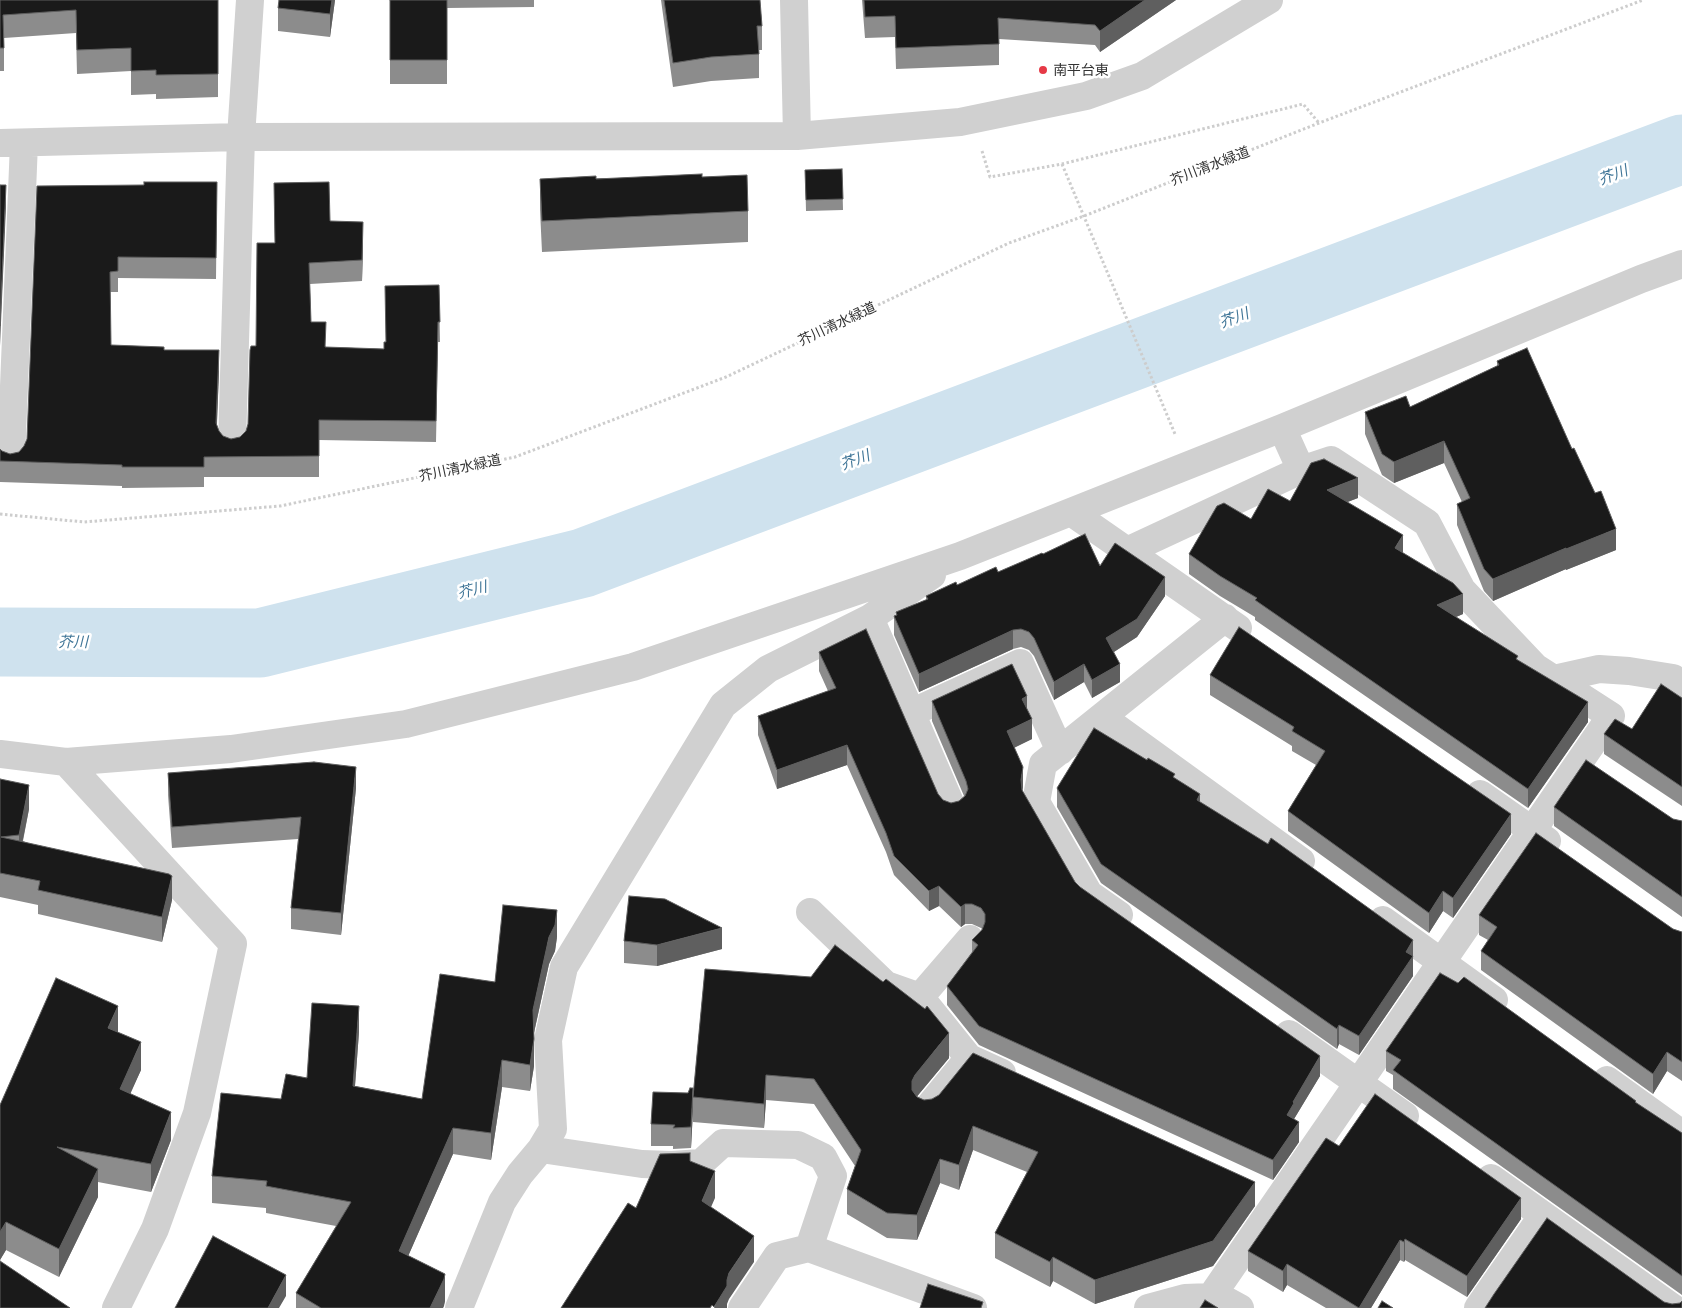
<!DOCTYPE html>
<html>
<head>
<meta charset="utf-8">
<style>
  body { margin:0 }
  canvas { display:block; background:#fff }
</style>
</head>
<body>
<canvas width="1682" height="1308"></canvas>
<script>
const context = document.querySelector('canvas').getContext('2d');
context.lineJoin = 'round';
function toPath(rows) {
  const path = new Path2D();
  for (const r of rows) {
    path.moveTo(r[0], r[1]);
    for (let i = 2; i < r.length; i += 2) path.lineTo(r[i], r[i + 1]);
  }
  return path;
}
function strokePath(path, color, width, dash) {
  context.strokeStyle = color;
  context.lineWidth = width;
  context.lineCap = dash ? 'butt' : 'round';
  context.setLineDash(dash || []);
  context.stroke(path);
}
function fill(path, color) {
  context.fillStyle = color;
  context.fill(path, 'evenodd');
}
function drawText(font, color, halo, rows, align = 'center') {
  context.font = font + ' Ubuntu,"Noto Sans JP",sans-serif';
  context.lineWidth = 5;
  context.setLineDash([]);
  context.textBaseline = 'middle';
  context.strokeStyle = halo;
  context.fillStyle = color;
  for (const [text, x, y, turn = 0] of rows) {
    context.save();
    context.translate(x, y);
    context.rotate((+turn || 0) * Math.PI / 180);
    context.textAlign = isNaN(turn) ? turn : align;
    if (halo) context.strokeText(text, 0, 0);
    context.fillText(text, 0, 0);
    context.restore();
  }
}
strokePath(toPath([
  [0,642,260,643,583,563,1682,149]
]), '#cfe2ee', 69);
strokePath(toPath([
  [982,151,990,177,1062,164,1303,104,1319,123],
  [1062,164,1175,434],
  [0,514,84,522,280,506,515,457,726,377,1009,243,1084,216,1319,123,1643,0]
]), '#cdcdcd', 3, [2.5, 2.5]);
strokePath(toPath([
  [794,0,797,136],
  [0,143,241,137,797,136,960,122,1086,96,1142,76,1269,0],
  [232,444,241,137,250,0],
  [11,459,24,143],
  [1071,512,1238,628],
  [1127,551,1301,470],
  [870,618,952,807],
  [1554,679,1599,669,1629,671,1673,678,1682,684],
  [911,713,1020,663,1060,751],
  [1102,717,1301,861],
  [0,754,66,762,231,749,406,724,633,667,960,556,1282,428,1641,279,1682,264],
  [66,762,233,944,197,1113,155,1229,116,1308],
  [1480,794,1547,841],
  [810,912,886,985,920,997,969,1058,1002,1073],
  [1119,915,1089,894,1036,802,1043,764,1225,618],
  [1383,920,1494,1000],
  [920,997,970,939],
  [1289,1034,1405,1116],
  [1607,1080,1682,1134],
  [927,1109,969,1058],
  [541,1149,642,1164,672,1165,701,1163,723,1143,798,1145,823,1157,833,1176,809,1248],
  [1491,1178,1673,1308],
  [1211,1297,1611,716,1535,667,1462,590,1427,523,1331,460,1301,470,1282,428],
  [459,1308,502,1202,520,1174,541,1149,553,1129,548,1040,564,967,723,705,768,669,870,618,932,575],
  [742,1308,777,1256,809,1248,973,1308],
  [1148,1308,1185,1298,1211,1297,1229,1302,1240,1308],
  [1478,1308,1543,1215]
]), '#d0d0d0', 28);
fill(toPath([
  [0,0,218,0,218,97,156,99,156,94,131,95,131,71,77,74,76,33,4,38,4,71,0,71],
  [335,0,330,37,278,31,278,8],
  [390,0,534,0,534,7,447,8,447,84,390,84],
  [661,0,760,0,762,26,762,50,759,50,759,78,711,81,673,87],
  [862,0,1176,0,1100,52,1095,45,999,39,999,65,896,69,895,37,865,38],
  [842,169,843,210,806,211,805,170],
  [702,177,748,211,748,242,542,252,540,210,540,179],
  [217,182,216,279,118,278,118,292,110,292,111,345,164,350,219,371,217,425,219,431,223,436,231,439,240,437,246,431,248,424,256,346,275,243,274,183,363,243,362,281,310,284,311,322,326,347,384,349,386,342,439,285,440,342,438,342,436,442,319,440,319,477,204,477,204,487,122,488,122,486,0,482,0,449,2,451,10,454,19,452,24,446,144,185],
  [1497,361,1616,550,1566,570,1566,569,1493,601,1484,591,1457,525,1457,504,1462,502,1444,463,1394,483,1382,475,1365,434,1365,412,1410,407,1497,366],
  [1358,498,1347,502,1403,553,1463,614,1456,617,1518,660,1588,722,1528,808,1255,620,1255,617,1220,596,1189,574,1189,554,1251,519,1290,501],
  [1043,554,1100,566,1165,596,1137,637,1114,652,1120,682,1092,698,1084,682,1054,700,1034,656,1029,650,1021,647,1013,649,919,692,894,635,894,616,896,615,896,612,926,600,926,596,957,585,998,572],
  [819,652,943,800,951,803,959,801,964,796,932,721,932,701,1027,709,1032,739,1014,748,1023,787,1022,790,1075,882,1080,887,1320,1076,1294,1119,1299,1142,1273,1180,979,1045,947,1005,947,986,972,952,972,940,982,929,981,928,972,924,965,924,961,927,939,906,929,911,894,875,886,852,847,765,777,789,758,735,758,716,828,691,819,671],
  [1210,675,1511,834,1453,918,1443,911,1429,933,1288,831,1288,811,1316,765,1292,751,1292,746,1210,695],
  [1682,698,1682,806,1604,754,1604,734,1632,729],
  [168,773,356,788,341,935,291,929,291,908,298,839,172,848,168,795],
  [1175,778,1200,802,1413,940,1413,976,1359,1055,1339,1044,1337,1049,1101,883,1057,807,1057,788],
  [0,779,29,809,23,841,172,900,162,942,38,914,38,905,0,897],
  [1554,807,1673,819,1682,821,1682,917,1554,826],
  [1479,915,1673,929,1682,932,1682,1081,1667,1071,1653,1094,1481,970,1481,951,1488,940,1479,935],
  [557,937,555,951,549,964,534,1033,534,1066,530,1091,502,1087,491,1160,453,1154,408,1256,445,1301,443,1308,296,1308,296,1293,336,1226,266,1213,266,1208,212,1203,212,1176,281,1099,359,1032,355,1086,422,1099,495,982],
  [624,941,722,949,657,966,624,963],
  [705,969,949,1058,917,1096,924,1100,1255,1206,1213,1266,1095,1304,1053,1281,1050,1287,995,1258,995,1233,1027,1172,973,1150,959,1190,940,1183,917,1240,887,1238,847,1214,847,1189,855,1166,814,1104,766,1100,764,1128,693,1122,693,1097],
  [118,1033,141,1070,130,1093,171,1140,151,1192,98,1182,98,1197,59,1277,6,1250,0,1260,0,1105],
  [1386,1051,1636,1103,1682,1133,1682,1295,1393,1089,1393,1075,1386,1071],
  [693,1110,691,1148,673,1149,673,1146,651,1146,651,1124],
  [1339,1146,1521,1219,1467,1297,1405,1260,1404,1262,1400,1260,1371,1308,1326,1308,1287,1285,1283,1292,1248,1271,1248,1251]
]), '#8c8c8c');
fill(toPath([
  [332,0,335,0,330,37,330,14],
  [1145,0,1176,0,1100,52,1100,31],
  [6,185,6,206,0,346,0,326],
  [363,222,363,243,362,281,362,260],
  [219,350,219,371,216,444,216,423],
  [1444,441,1444,463,1394,483,1394,462],
  [1358,478,1358,498,1327,510,1327,490],
  [1616,529,1616,550,1566,570,1566,549],
  [1403,535,1403,555,1395,548],
  [1566,548,1566,569,1493,601,1493,579],
  [1165,577,1165,596,1137,637,1106,657,1106,638],
  [1463,594,1463,614,1437,625,1437,605],
  [1013,630,1013,649,919,692,919,674],
  [1084,664,1084,682,1054,700,1054,682],
  [1120,664,1120,682,1092,698,1092,680],
  [1027,696,1027,716,1022,699],
  [1588,702,1588,722,1528,808,1528,789],
  [1032,719,1032,739,1007,751,1007,731],
  [847,745,847,765,777,789,777,770],
  [356,767,356,788,341,935,341,913],
  [1023,767,1023,787,1021,800,1021,780],
  [29,785,29,809,19,859,19,835],
  [1200,794,1200,814,1197,800],
  [1511,814,1511,834,1453,918,1453,898],
  [172,876,172,900,162,942,162,917],
  [939,886,939,906,929,911,929,891],
  [1443,891,1443,911,1429,933,1429,913],
  [965,904,965,924,961,927,961,907],
  [557,910,557,937,555,951,549,964,533,1037,533,1010,549,937],
  [722,928,722,949,657,966,657,945],
  [1413,940,1413,976,1359,1055,1359,1036],
  [118,1006,118,1034,108,1028],
  [359,1006,359,1032,353,1112,353,1086],
  [1339,1025,1339,1044,1337,1049,1337,1029],
  [949,1033,949,1058,915,1099,912,1106,912,1081,915,1075],
  [534,1039,534,1066,530,1091,530,1065],
  [141,1042,141,1070,120,1117,120,1089],
  [1667,1052,1667,1071,1653,1094,1653,1074],
  [1320,1056,1320,1076,1294,1119,1287,1115,1293,1102],
  [502,1060,502,1087,491,1160,491,1133],
  [766,1075,766,1100,764,1128,764,1104],
  [693,1088,693,1110,691,1148,691,1127],
  [171,1112,171,1140,151,1192,151,1164],
  [1299,1122,1299,1142,1273,1180,1273,1160],
  [973,1126,973,1150,959,1190,959,1165],
  [453,1128,453,1154,399,1277,399,1251],
  [940,1159,940,1183,917,1240,917,1215],
  [98,1169,98,1197,59,1277,59,1249],
  [715,1171,715,1198,702,1228,702,1201],
  [1255,1182,1255,1206,1213,1266,1095,1304,1095,1280],
  [1521,1198,1521,1219,1467,1297,1467,1276],
  [6,1222,6,1250,0,1260,0,1232],
  [754,1236,754,1262,729,1299,727,1304,727,1308,714,1308,729,1273],
  [1405,1239,1405,1260,1404,1262,1404,1242],
  [1400,1240,1400,1260,1371,1308,1359,1308],
  [1053,1257,1053,1281,1050,1287,1050,1262],
  [1287,1264,1287,1285,1283,1292,1283,1271],
  [445,1274,445,1301,444,1306,443,1308,430,1308],
  [286,1275,286,1296,279,1308,268,1308]
]), '#5f5f5f');
const building = toPath([
  [0,0,218,0,218,74,156,75,156,70,131,71,131,48,77,50,76,10,3,15,4,48,0,48,0,0],
  [279,0,332,0,330,14,278,8,279,0],
  [390,0,447,0,447,60,390,60,390,0],
  [664,0,760,0,762,26,757,26,759,54,711,57,673,63,664,0],
  [864,0,1145,0,1100,31,1095,25,998,18,999,44,896,48,895,16,865,17,864,0],
  [842,169,843,199,806,200,805,170,842,169],
  [702,174,702,177,747,175,748,211,542,221,540,179,596,176,596,179,702,174],
  [144,182,217,182,216,258,118,257,118,271,110,272,111,345,164,347,164,350,219,350,216,423,219,431,223,436,231,439,240,437,246,431,248,424,250,350,251,346,256,346,257,243,275,243,274,183,329,182,330,221,363,222,362,260,309,263,311,322,326,322,325,347,384,349,384,342,386,342,385,286,439,285,440,322,438,322,436,421,319,420,319,456,204,457,204,467,122,467,122,465,0,461,0,449,2,451,10,454,19,452,24,446,27,439,37,186,144,185,144,182],
  [0,185,6,185,0,326,0,185],
  [1527,348,1572,449,1574,448,1595,493,1601,491,1616,529,1566,549,1566,548,1493,579,1484,569,1457,504,1470,498,1444,441,1394,462,1382,454,1365,412,1406,396,1410,407,1499,365,1497,361,1527,348],
  [1324,459,1358,478,1327,490,1403,535,1395,548,1453,583,1463,594,1437,605,1518,656,1516,659,1588,702,1528,789,1255,600,1257,598,1220,576,1189,554,1217,506,1224,503,1251,519,1268,489,1290,501,1311,463,1324,459],
  [1085,534,1100,566,1115,543,1165,577,1137,619,1106,638,1120,664,1092,680,1084,664,1054,682,1034,638,1029,632,1021,629,1013,630,919,674,894,616,897,615,896,612,928,599,926,596,956,582,957,585,996,567,998,572,1042,553,1043,554,1085,534],
  [1239,627,1511,814,1453,898,1443,891,1429,913,1288,811,1325,751,1292,731,1294,727,1210,675,1239,627],
  [866,629,938,794,943,800,951,803,959,801,965,796,968,789,966,781,932,701,1012,664,1027,696,1022,699,1032,719,1007,731,1023,767,1021,780,1022,790,1075,882,1080,887,1320,1056,1293,1102,1294,1103,1287,1115,1299,1122,1273,1160,979,1026,947,986,978,945,972,940,982,930,985,922,985,914,981,908,972,904,965,904,961,907,939,886,929,891,894,856,886,833,847,745,777,770,758,716,836,688,819,652,866,629],
  [1661,684,1682,698,1682,787,1604,734,1615,719,1632,729,1661,684],
  [1094,728,1147,760,1148,758,1175,774,1173,777,1200,794,1197,800,1268,844,1271,838,1413,940,1406,952,1413,956,1359,1036,1339,1025,1337,1029,1101,864,1057,788,1094,728],
  [1586,760,1673,819,1682,821,1682,897,1554,807,1586,760],
  [314,762,356,767,341,913,291,908,301,817,172,827,168,773,314,762],
  [0,779,29,785,19,835,1,837,169,874,172,876,162,917,38,890,40,881,0,873,0,779],
  [1536,833,1673,929,1682,932,1682,1062,1667,1052,1653,1074,1481,951,1497,927,1479,915,1536,833],
  [629,896,665,899,722,928,657,945,624,941,629,896],
  [503,905,557,910,555,925,549,937,533,1010,534,1039,530,1065,502,1060,491,1133,453,1128,399,1251,445,1274,444,1279,430,1308,321,1308,296,1293,351,1202,266,1186,267,1181,212,1176,221,1093,281,1099,286,1074,307,1078,312,1003,359,1006,353,1086,422,1099,440,974,495,982,503,905],
  [835,945,883,982,886,979,925,1009,927,1006,949,1033,915,1075,912,1081,912,1090,917,1097,924,1100,932,1099,939,1095,973,1053,1255,1182,1213,1241,1095,1280,1053,1257,1050,1262,995,1233,1038,1152,973,1126,959,1165,940,1159,917,1215,887,1213,847,1189,861,1150,814,1079,766,1075,764,1104,693,1097,705,969,811,977,835,945],
  [1440,973,1458,983,1464,977,1636,1101,1635,1102,1682,1133,1682,1276,1393,1070,1401,1060,1386,1051,1440,973],
  [56,978,118,1006,108,1028,141,1042,120,1089,171,1112,151,1164,57,1147,98,1169,59,1249,6,1222,0,1232,0,1105,56,978],
  [690,1088,693,1088,691,1127,673,1128,675,1125,651,1124,653,1092,688,1093,690,1088],
  [1375,1094,1521,1198,1467,1276,1405,1239,1404,1242,1400,1240,1359,1308,1287,1264,1283,1271,1248,1251,1326,1138,1339,1146,1375,1094],
  [690,1153,690,1161,715,1171,702,1201,754,1236,729,1273,727,1280,727,1286,714,1307,712,1305,710,1308,561,1308,628,1203,636,1208,660,1154,690,1153],
  [1547,1218,1664,1302,1672,1304,1680,1303,1682,1301,1682,1308,1485,1308,1494,1294,1547,1218],
  [213,1236,286,1275,268,1308,175,1308,213,1236],
  [0,1261,70,1308,0,1308,0,1261],
  [928,1284,983,1302,981,1308,920,1308,928,1284],
  [1205,1300,1218,1308,1200,1308,1205,1300],
  [1382,1301,1393,1308,1378,1308,1382,1301]
]);
fill(building, '#1a1a1a');
strokePath(building, '#5f5f5f', 1);
for (const [x, y, r, color] of [
  [1043,70,5,"#e63946"]
]) {
  const dot = new Path2D();
  dot.arc(x, y, r, 0, 2 * Math.PI);
  context.fillStyle = color;
  context.fill(dot);
  strokePath(dot, '#fff', 2);
}
drawText('14px', '#333', '#fff', [
  ["南平台東",1053,70]
], 'left');
drawText('14px', '#333', '#fff', [
  ["芥川清水緑道",1210,166,-21],
  ["芥川清水緑道",837,324,-25],
  ["芥川清水緑道",460,468,-12]
]);
drawText('italic 15px', '#3f7597', '#fff', [
  ["芥川",1613,175,-21],
  ["芥川",1234,318,-21],
  ["芥川",855,460,-21],
  ["芥川",472,590,-14],
  ["芥川",73,642]
]);
</script>
</body>
</html>
